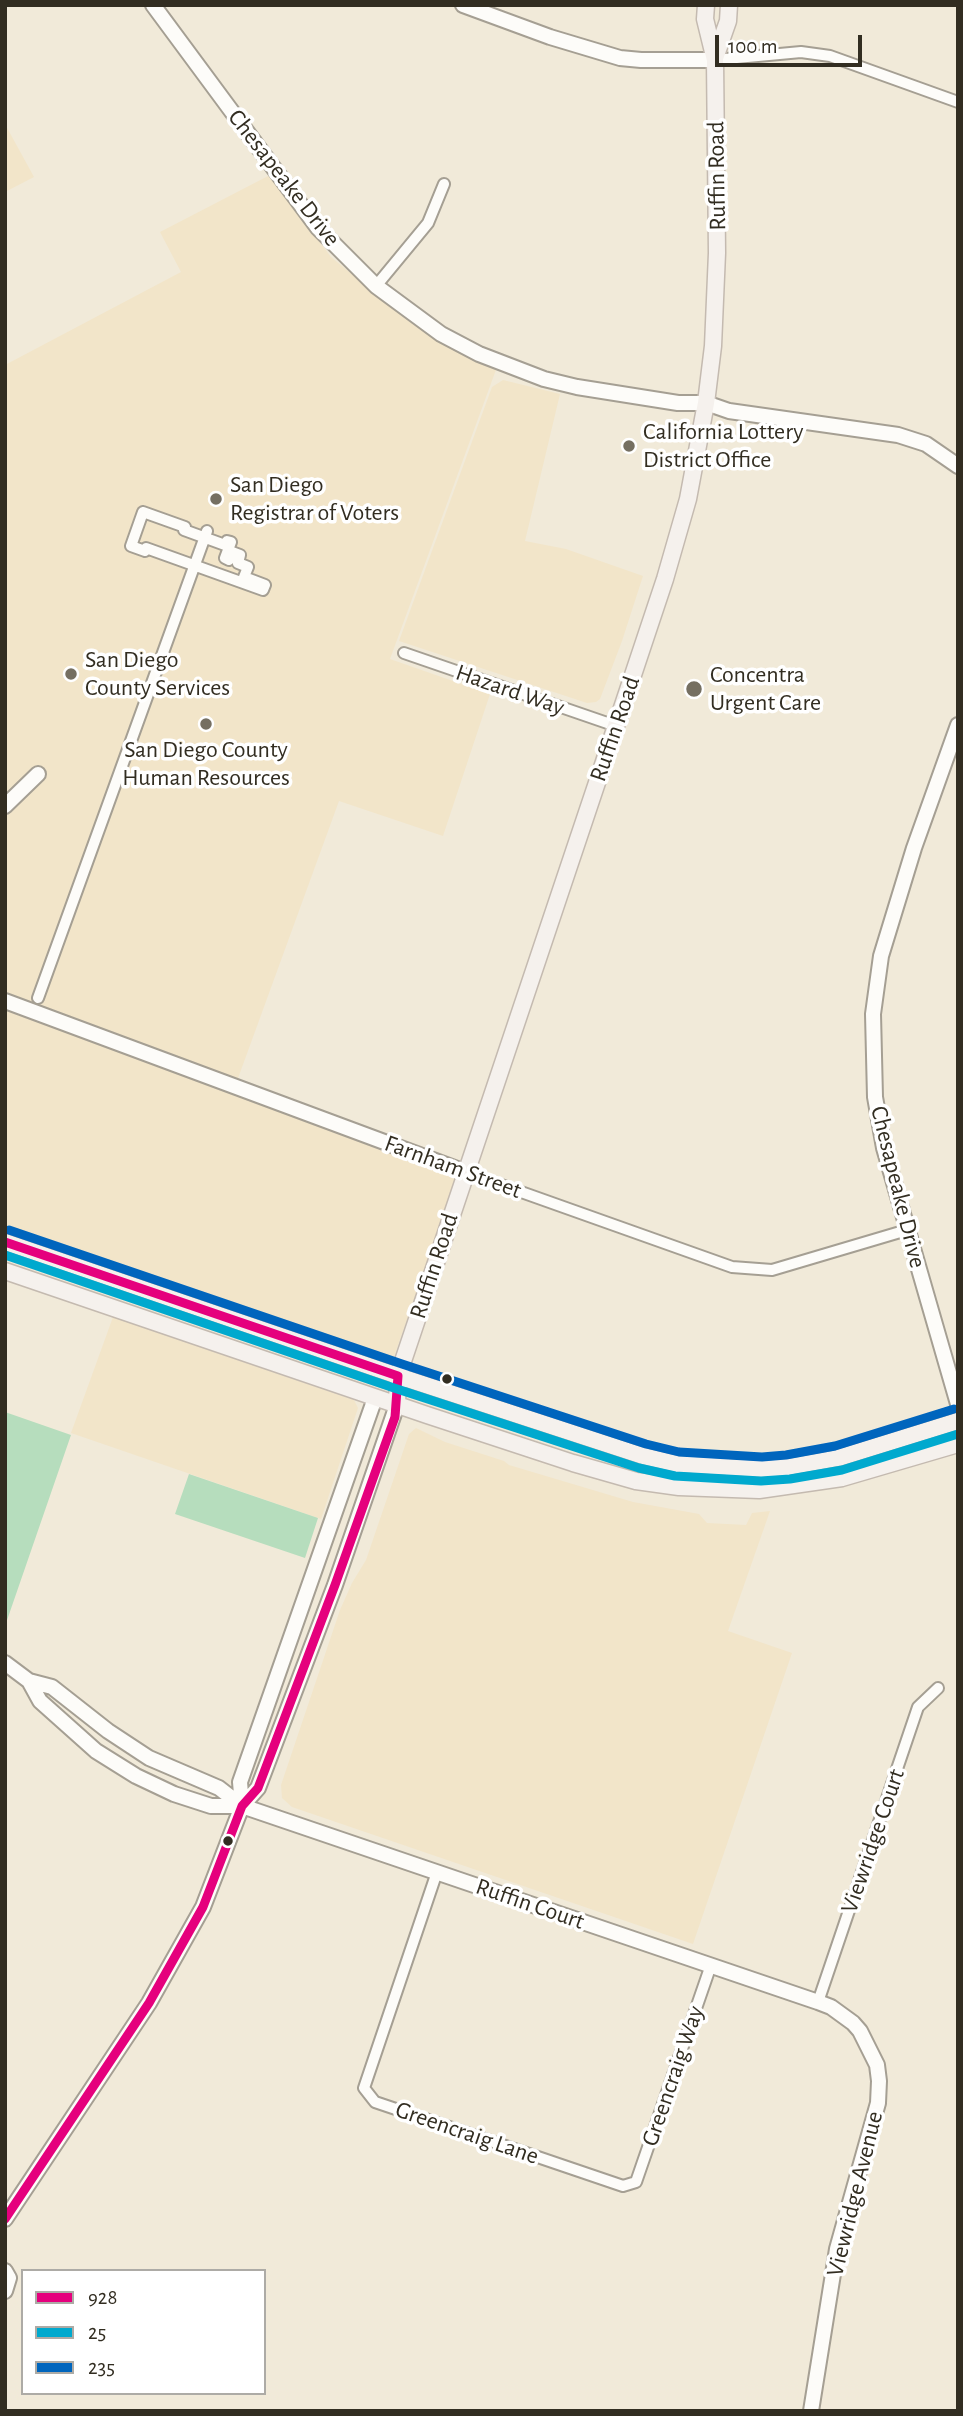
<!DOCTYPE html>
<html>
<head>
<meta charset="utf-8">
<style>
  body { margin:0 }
  #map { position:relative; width:963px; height:2416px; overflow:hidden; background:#f1ead9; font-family:"Alegreya Sans",sans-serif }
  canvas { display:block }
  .frame { position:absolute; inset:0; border:7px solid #322d21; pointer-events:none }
  .legend { position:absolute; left:21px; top:2269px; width:245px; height:126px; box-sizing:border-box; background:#fff; border:2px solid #adaba6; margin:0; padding:9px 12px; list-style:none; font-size:21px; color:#322d21 }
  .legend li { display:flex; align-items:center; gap:14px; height:35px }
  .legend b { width:35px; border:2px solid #adaba6 }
  .scale { position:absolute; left:715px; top:35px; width:147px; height:32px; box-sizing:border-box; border:4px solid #322d21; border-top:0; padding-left:9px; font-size:21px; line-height:24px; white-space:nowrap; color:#322d21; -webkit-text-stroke:5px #fff; paint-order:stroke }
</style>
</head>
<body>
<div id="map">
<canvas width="963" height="2416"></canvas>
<div class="frame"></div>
<ul class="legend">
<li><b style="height:9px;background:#e5007d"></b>928</li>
<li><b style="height:9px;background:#00a9ce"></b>25</li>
<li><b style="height:9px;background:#0065bd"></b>235</li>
</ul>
<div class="scale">100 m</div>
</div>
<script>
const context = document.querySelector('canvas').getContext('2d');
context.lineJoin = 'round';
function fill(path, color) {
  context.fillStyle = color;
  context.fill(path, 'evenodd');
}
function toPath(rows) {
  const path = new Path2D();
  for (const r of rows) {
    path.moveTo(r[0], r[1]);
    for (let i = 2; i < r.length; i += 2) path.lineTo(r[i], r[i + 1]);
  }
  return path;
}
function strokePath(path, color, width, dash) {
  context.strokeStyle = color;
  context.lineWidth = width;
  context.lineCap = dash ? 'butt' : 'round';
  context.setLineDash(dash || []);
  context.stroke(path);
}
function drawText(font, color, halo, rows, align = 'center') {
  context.font = font + ' "Alegreya Sans",sans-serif';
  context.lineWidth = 7;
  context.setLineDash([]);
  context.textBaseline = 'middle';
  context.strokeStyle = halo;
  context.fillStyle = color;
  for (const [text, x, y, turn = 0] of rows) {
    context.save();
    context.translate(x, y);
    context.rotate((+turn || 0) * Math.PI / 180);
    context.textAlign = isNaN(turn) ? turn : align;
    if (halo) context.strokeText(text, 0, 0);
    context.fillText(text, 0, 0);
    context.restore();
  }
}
fill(toPath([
  [5,124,34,177,5,192],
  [270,175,331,257,413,324,497,367,390,659,490,694,443,836,339,801,237,1081,5,1000,5,365,181,272,160,232],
  [503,380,560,394,525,541,566,549,643,576,622,641,600,699,596,702,587,703,399,641,492,387],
  [5,1003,459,1171,390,1368,5,1239],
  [113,1317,354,1400,358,1408,321,1519,71,1433],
  [416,1428,445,1442,504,1461,509,1465,633,1502,699,1514,707,1523,746,1525,752,1513,770,1511,728,1631,792,1653,693,1944,292,1807,282,1798,281,1785,340,1610,352,1583,366,1560,409,1434]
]), '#f2e5c9');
fill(toPath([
  [5,1412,71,1435,5,1626],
  [189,1474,318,1518,305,1558,175,1514]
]), '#b6ddbd');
const street = toPath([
  [715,60,801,52,830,56,958,102],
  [376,286,428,223,444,184],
  [143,512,185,527,184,530,225,545,227,541,231,542,225,558,229,560,232,552,240,555,238,563,248,567,244,577,265,585,263,590,146,548,145,551,131,546,143,512],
  [404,653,616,726],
  [38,998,207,531],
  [465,1172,732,1267,772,1270,907,1230],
  [437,1872,364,2088,375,2102,523,2152,623,2186,636,2182,711,1965],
  [818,2002,918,1707,938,1688]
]);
const secondary = toPath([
  [153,5,318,228,376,286,441,334,479,354,544,379,577,387,678,403,706,403,729,411,898,435,926,444,958,466],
  [463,5,550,37,620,58,641,60,715,60],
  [958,725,914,848,881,956,873,1014,875,1097,884,1148,958,1404],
  [5,806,38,774],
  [5,1001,465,1172],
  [5,1663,29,1681,40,1701,96,1751,136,1776,174,1794,211,1806,242,1806,818,2002,831,2007,853,2023,860,2031,877,2065,879,2081,878,2103,837,2249,811,2411],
  [29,1681,52,1687,108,1731,149,1758,219,1788,242,1806],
  [242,1806,240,1782,375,1398],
  [5,2219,149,2003,203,1907,242,1806,258,1788,335,1585,397,1405],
  [5,2271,9,2278,5,2291]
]);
const primary = toPath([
  [715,58,728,21,729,5],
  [5,1242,398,1376,643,1456,677,1464,762,1469,788,1467,838,1458,958,1421],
  [5,1271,427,1415,573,1463,636,1481,679,1487,759,1490,842,1478,958,1444],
  [397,1405,398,1376,621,711,665,579,688,499,706,403,713,346,717,253,715,60,705,19,706,5]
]);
strokePath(street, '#a59f93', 14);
strokePath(secondary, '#a59f93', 18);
strokePath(primary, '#c4bab0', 19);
strokePath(street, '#fdfcf9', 10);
strokePath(secondary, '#fdfcf9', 14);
strokePath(primary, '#f5f1ed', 16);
strokePath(toPath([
  [5,1242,398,1376,395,1417,335,1585,258,1788,242,1806,203,1907,149,2003,5,2219]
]), '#e5007d', 9);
strokePath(toPath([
  [5,1255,394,1388,639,1468,675,1476,761,1481,790,1479,842,1470,958,1434]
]), '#00a9ce', 9);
strokePath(toPath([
  [9,1230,402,1364,646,1444,679,1452,762,1457,786,1455,835,1446,954,1409]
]), '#0065bd', 9);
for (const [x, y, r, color] of [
  [629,446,7,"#756f61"],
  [216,499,7,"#756f61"],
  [71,674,7,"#756f61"],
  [694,689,9,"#756f61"],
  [206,724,7,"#756f61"],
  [447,1379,6,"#322d21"],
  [228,1841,6,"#322d21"]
]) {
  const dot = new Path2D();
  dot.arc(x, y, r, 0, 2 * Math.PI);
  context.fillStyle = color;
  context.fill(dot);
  strokePath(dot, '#fff', 2.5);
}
drawText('24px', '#322d21', '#fff', [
  ["Ruffin Road",717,176,-91],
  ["Chesapeake Drive",284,178,52],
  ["Hazard Way",510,690,19],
  ["Ruffin Road",615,729,-71],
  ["Farnham Street",453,1167,20],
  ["Chesapeake Drive",898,1187,76],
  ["Ruffin Road",434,1266,-72],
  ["Viewridge Court",873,1841,-71],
  ["Ruffin Court",530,1904,19],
  ["Greencraig Way",673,2076,-71],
  ["Greencraig Lane",467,2133,19],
  ["Viewridge Avenue",855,2194,-76]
]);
drawText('24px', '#322d21', '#fff', [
  ["California Lottery",643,432],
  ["District Office",643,460],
  ["San Diego",230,485],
  ["Registrar of Voters",230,513],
  ["San Diego",85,660],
  ["County Services",85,688],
  ["Concentra",710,675],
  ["Urgent Care",710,703],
  ["San Diego County",206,750,"center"],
  ["Human Resources",206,778,"center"]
], 'left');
</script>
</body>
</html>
